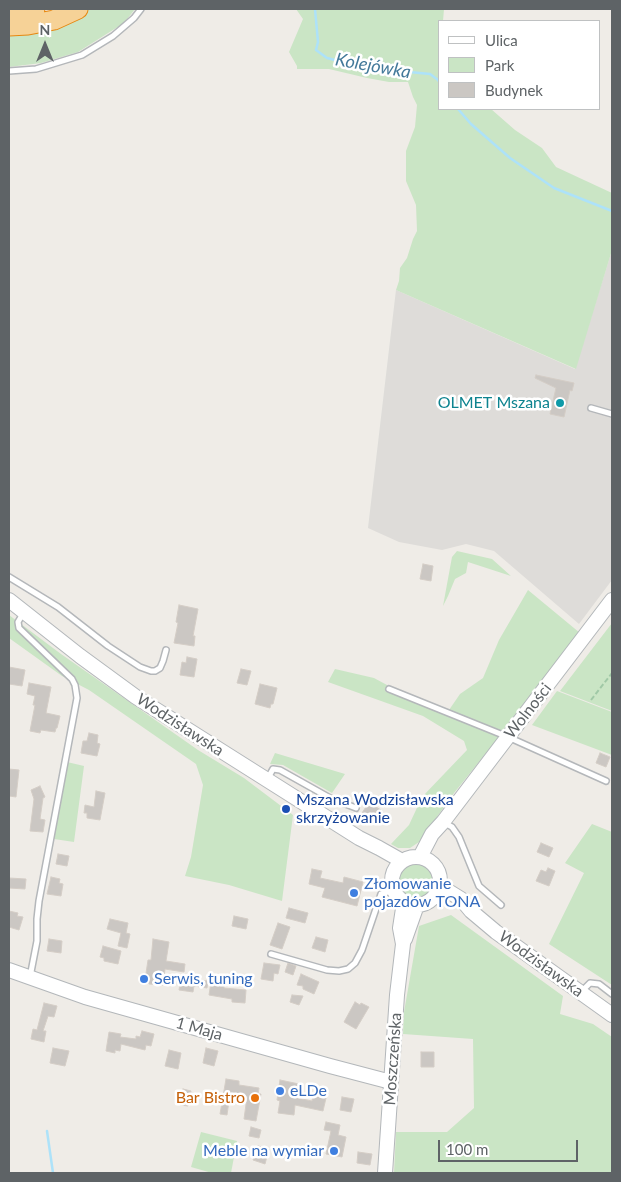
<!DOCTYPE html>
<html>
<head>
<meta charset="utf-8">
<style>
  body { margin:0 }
  #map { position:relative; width:621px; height:1182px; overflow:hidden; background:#efece7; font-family:Lato,sans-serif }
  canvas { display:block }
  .frame { position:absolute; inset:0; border:10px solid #5e6366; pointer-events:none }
  .legend { position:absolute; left:438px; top:20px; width:162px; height:90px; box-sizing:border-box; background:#fff; border:1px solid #bfc1c2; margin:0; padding:6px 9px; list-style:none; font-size:15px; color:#5e6366 }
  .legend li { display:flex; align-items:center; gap:10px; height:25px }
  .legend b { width:25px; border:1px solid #bfc1c2 }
  .north { position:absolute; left:20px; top:20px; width:50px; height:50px; -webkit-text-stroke:4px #fff; paint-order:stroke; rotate:0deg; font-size:14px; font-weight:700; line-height:20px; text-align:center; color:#5e6366 }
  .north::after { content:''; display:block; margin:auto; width:18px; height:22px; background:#5e6366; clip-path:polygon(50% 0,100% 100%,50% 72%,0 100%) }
  .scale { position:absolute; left:438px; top:1140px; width:140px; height:22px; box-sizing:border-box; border:2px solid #5e6366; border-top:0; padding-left:6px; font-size:15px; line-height:18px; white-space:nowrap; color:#5e6366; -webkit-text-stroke:4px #fff; paint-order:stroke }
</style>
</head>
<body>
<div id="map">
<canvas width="621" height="1182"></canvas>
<div class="frame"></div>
<ul class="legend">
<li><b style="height:6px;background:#fff"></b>Ulica</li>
<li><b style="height:14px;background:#cae5c5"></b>Park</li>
<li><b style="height:14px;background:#cbc7c3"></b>Budynek</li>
</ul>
<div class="north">N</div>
<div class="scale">100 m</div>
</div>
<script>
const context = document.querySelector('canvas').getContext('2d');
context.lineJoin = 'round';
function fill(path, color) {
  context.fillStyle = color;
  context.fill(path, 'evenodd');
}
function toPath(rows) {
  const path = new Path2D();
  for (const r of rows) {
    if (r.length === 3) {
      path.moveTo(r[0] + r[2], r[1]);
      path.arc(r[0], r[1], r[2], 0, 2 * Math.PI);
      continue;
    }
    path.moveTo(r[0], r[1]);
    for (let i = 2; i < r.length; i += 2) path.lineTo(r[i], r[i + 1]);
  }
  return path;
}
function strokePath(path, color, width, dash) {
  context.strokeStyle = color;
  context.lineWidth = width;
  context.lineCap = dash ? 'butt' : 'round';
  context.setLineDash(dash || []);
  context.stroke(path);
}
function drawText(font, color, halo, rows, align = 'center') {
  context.font = font + ' Lato,sans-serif';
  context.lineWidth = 5;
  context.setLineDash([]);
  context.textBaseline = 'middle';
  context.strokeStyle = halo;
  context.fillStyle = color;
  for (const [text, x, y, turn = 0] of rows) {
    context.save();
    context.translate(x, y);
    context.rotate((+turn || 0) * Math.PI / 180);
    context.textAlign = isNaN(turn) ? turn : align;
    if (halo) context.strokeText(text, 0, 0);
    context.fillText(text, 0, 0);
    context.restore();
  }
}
fill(toPath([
  [612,250,612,580,579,624,494,551,466,544,442,550,399,542,368,528,396,290,575,369]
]), '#dedcd9');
fill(toPath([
  [88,9,135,9,124,23,78,52,41,63,9,67,9,34,81,14],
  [296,9,444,9,443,21,440,21,440,109,491,109,515,130,542,148,556,167,612,193,612,250,576,369,396,290,399,281,400,268,407,258,413,239,417,231,416,205,406,181,406,151,415,127,417,105,413,97,408,82,389,82,367,78,329,69,297,69,297,66,289,52,303,19],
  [457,551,492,559,511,576,468,562,466,573,455,579,448,596,443,606,452,557],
  [528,590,580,633,502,731,449,710,460,694,483,678,499,640],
  [9,615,61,654,198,750,244,778,293,815,282,901,229,885,185,876,191,857,203,785,196,764,89,690,62,676,9,638],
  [612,623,612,711,560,691],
  [335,669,374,678,387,685,385,691,499,737,454,793,419,842,410,848,398,848,391,844,409,825,422,797,467,750,464,741,423,716,328,682],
  [557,691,612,712,612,755,532,725],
  [275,753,345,774,332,793,283,765,270,764],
  [67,762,84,766,74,842,54,839],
  [592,824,612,832,612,985,549,944,584,873,565,863],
  [416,881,18],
  [451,915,563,996,560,1014,593,1024,612,1037,612,1173,394,1173,396,1132,447,1132,474,1108,473,1039,403,1034,404,1012,419,926],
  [201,1132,237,1141,231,1173,212,1173,191,1167]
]), '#cae5c5');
strokePath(toPath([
  [315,9,318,42,316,50,327,58,351,64,359,65,369,64,385,72,399,71,430,74,438,80,440,83],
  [458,109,471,124,510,158,554,188,612,211],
  [47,1131,53,1173]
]), '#ade2f9', 2.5);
const building = toPath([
  [536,375,574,383,572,391,570,390,564,417,550,414,556,388,535,378,536,375],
  [423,564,433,566,431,581,420,579,423,564],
  [179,605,198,609,193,636,195,636,194,646,174,643,178,623,176,622,179,605],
  [187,657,197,659,194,677,180,675,182,662,186,663,187,657],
  [9,667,25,670,22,686,9,684,9,667],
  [241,669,251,671,247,685,237,683,241,669],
  [29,683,51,687,46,713,60,716,57,728,56,728,55,732,41,730,40,733,30,731,35,705,33,705,35,696,27,694,29,683],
  [260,684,277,688,273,704,271,704,270,708,255,704,260,684],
  [89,733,98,735,97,743,100,744,97,756,81,753,83,741,87,741,89,733],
  [600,753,610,757,606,767,596,763,600,753],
  [9,769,19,770,16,797,9,796,9,769],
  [40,786,45,797,43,798,40,819,45,820,43,832,30,831,34,799,31,790,40,786],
  [96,791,105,793,100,820,87,818,87,813,84,813,85,805,94,807,96,791],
  [371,799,378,803,376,807,381,810,375,821,362,813,371,799],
  [541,843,553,848,549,857,537,852,541,843],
  [58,854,69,856,67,866,56,864,58,854],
  [548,868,555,871,549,886,536,881,541,870,546,872,548,868],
  [312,869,322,871,320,878,343,883,344,877,363,882,357,906,322,897,325,888,309,884,312,869],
  [51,877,60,879,59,883,63,884,61,896,47,894,51,877],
  [9,878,26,879,25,889,9,888,9,878],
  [289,908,308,913,305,923,286,918,289,908],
  [9,911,18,913,17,916,23,917,19,930,9,927,9,911],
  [234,916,248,919,246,929,232,926,234,916],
  [110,919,128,923,126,933,130,934,127,948,118,946,121,933,107,929,110,919],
  [278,923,290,927,282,949,270,945,278,923],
  [316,937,328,940,325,952,312,948,316,937],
  [49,939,62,941,61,953,47,951,49,939],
  [153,939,169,942,166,961,185,964,184,972,165,969,163,985,149,984,149,981,145,980,148,960,151,960,153,939],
  [103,946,121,951,118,964,104,961,104,958,100,957,103,946],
  [264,963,280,965,278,974,274,973,273,981,261,979,264,963],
  [288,963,296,966,293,975,285,972,288,963],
  [301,974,319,982,314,994,303,989,303,986,297,985,301,974],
  [181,978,208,981,207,988,194,986,193,992,179,990,181,978],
  [211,982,224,984,224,988,246,990,245,1003,232,1002,232,999,209,995,211,982],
  [292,995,303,996,299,1005,290,1002,292,995],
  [355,1002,360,1005,361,1003,369,1007,356,1029,344,1022,355,1002],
  [44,1003,57,1006,54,1017,48,1016,43,1031,46,1031,44,1042,31,1039,33,1029,37,1030,44,1003],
  [142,1031,154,1034,151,1046,146,1045,145,1050,121,1044,120,1051,115,1050,115,1053,106,1051,109,1032,121,1034,120,1037,136,1039,136,1036,140,1037,142,1031],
  [53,1048,69,1051,65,1066,50,1063,53,1048],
  [206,1048,218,1051,214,1066,203,1063,206,1048],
  [169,1050,181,1053,178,1069,165,1066,169,1050],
  [421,1052,434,1052,434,1067,421,1067,421,1052],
  [226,1079,239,1081,239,1085,259,1088,258,1094,261,1094,256,1121,244,1119,247,1097,230,1094,227,1115,220,1114,226,1079],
  [280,1080,299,1084,297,1098,312,1101,313,1095,326,1098,323,1111,295,1105,294,1115,278,1113,280,1101,277,1100,280,1080],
  [183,1089,191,1091,188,1106,180,1105,183,1089],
  [342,1097,354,1099,351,1112,340,1110,342,1097],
  [326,1122,340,1125,338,1135,346,1137,342,1157,326,1154,331,1131,324,1130,326,1122],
  [251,1127,261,1130,259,1138,249,1136,251,1127],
  [258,1146,269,1149,265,1164,253,1160,258,1146],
  [358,1152,372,1154,370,1165,357,1163,358,1152]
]);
fill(building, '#cbc7c3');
strokePath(building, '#d4cdc6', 1);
const lane = toPath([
  [9,71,36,69,82,55,113,36,134,18,141,9],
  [591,408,612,414],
  [9,577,58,607,108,646,140,667,151,671,155,671,160,668,163,661,166,650],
  [24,612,18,622,19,628,72,679,75,685,77,698,39,901,37,919,37,941,30,977],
  [389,689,508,737,606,781],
  [268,778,273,769,280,770,330,798,356,808],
  [443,822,452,827,459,837,479,886,501,905],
  [271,954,327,970,339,971,348,969,355,963,362,950,381,894,394,890],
  [581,992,590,983,599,984,612,994]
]);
const secondary = toPath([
  [9,600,80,656,136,697,359,838,379,848,402,861],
  [416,881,24],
  [420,857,432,834,443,822,612,600],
  [440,886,461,899,471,911,496,932,612,1015],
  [405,939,417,905],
  [9,970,85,997,330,1066,391,1082],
  [385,1173,397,995,403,944,400,928,404,902]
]);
const highway = toPath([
  [9,11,35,9],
  [9,26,28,25,54,20,78,9]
]);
strokePath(lane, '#b4b7ba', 8);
strokePath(secondary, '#b3b7ba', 16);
strokePath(highway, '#e78710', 21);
strokePath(toPath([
  [591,700,612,673]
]), '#a0c8a6', 2, [5, 2.5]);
strokePath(lane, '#fff', 5);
strokePath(secondary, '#fff', 14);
strokePath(highway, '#f6d297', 19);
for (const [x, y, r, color] of [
  [560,403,5,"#0f9aa8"],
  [286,809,5,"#1a4fb4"],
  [354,893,5,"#3f7fe0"],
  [144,979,5,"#3f7fe0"],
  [280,1091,5,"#3f7fe0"],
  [255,1098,5,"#e8710a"],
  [334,1151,5,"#3f7fe0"]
]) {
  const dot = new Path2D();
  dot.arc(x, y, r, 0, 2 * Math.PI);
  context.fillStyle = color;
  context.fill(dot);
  strokePath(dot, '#fff', 2);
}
drawText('16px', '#0d838f', '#fff', [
  ["OLMET Mszana",550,403]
], 'right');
drawText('16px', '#5e6366', '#fff', [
  ["Wolności",528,711,-52],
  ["Wodzisławska",180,725,33],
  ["Wodzisławska",541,964,36],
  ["1 Maja",199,1029,16],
  ["Moszczeńska",393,1059,-86]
]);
drawText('16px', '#164399', '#fff', [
  ["Mszana Wodzisławska",296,800],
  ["skrzyżowanie",296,818]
], 'left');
drawText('16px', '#366cbe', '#fff', [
  ["Złomowanie",364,884],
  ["pojazdów TONA",364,902],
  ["Serwis, tuning",154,979],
  ["eLDe",290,1091],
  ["Meble na wymiar",324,1151,"right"]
], 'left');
drawText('16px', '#c56008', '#fff', [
  ["Bar Bistro",245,1098]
], 'right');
drawText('italic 18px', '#43799a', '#fff', [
  ["Kolejówka",373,66,10]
]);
</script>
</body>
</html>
